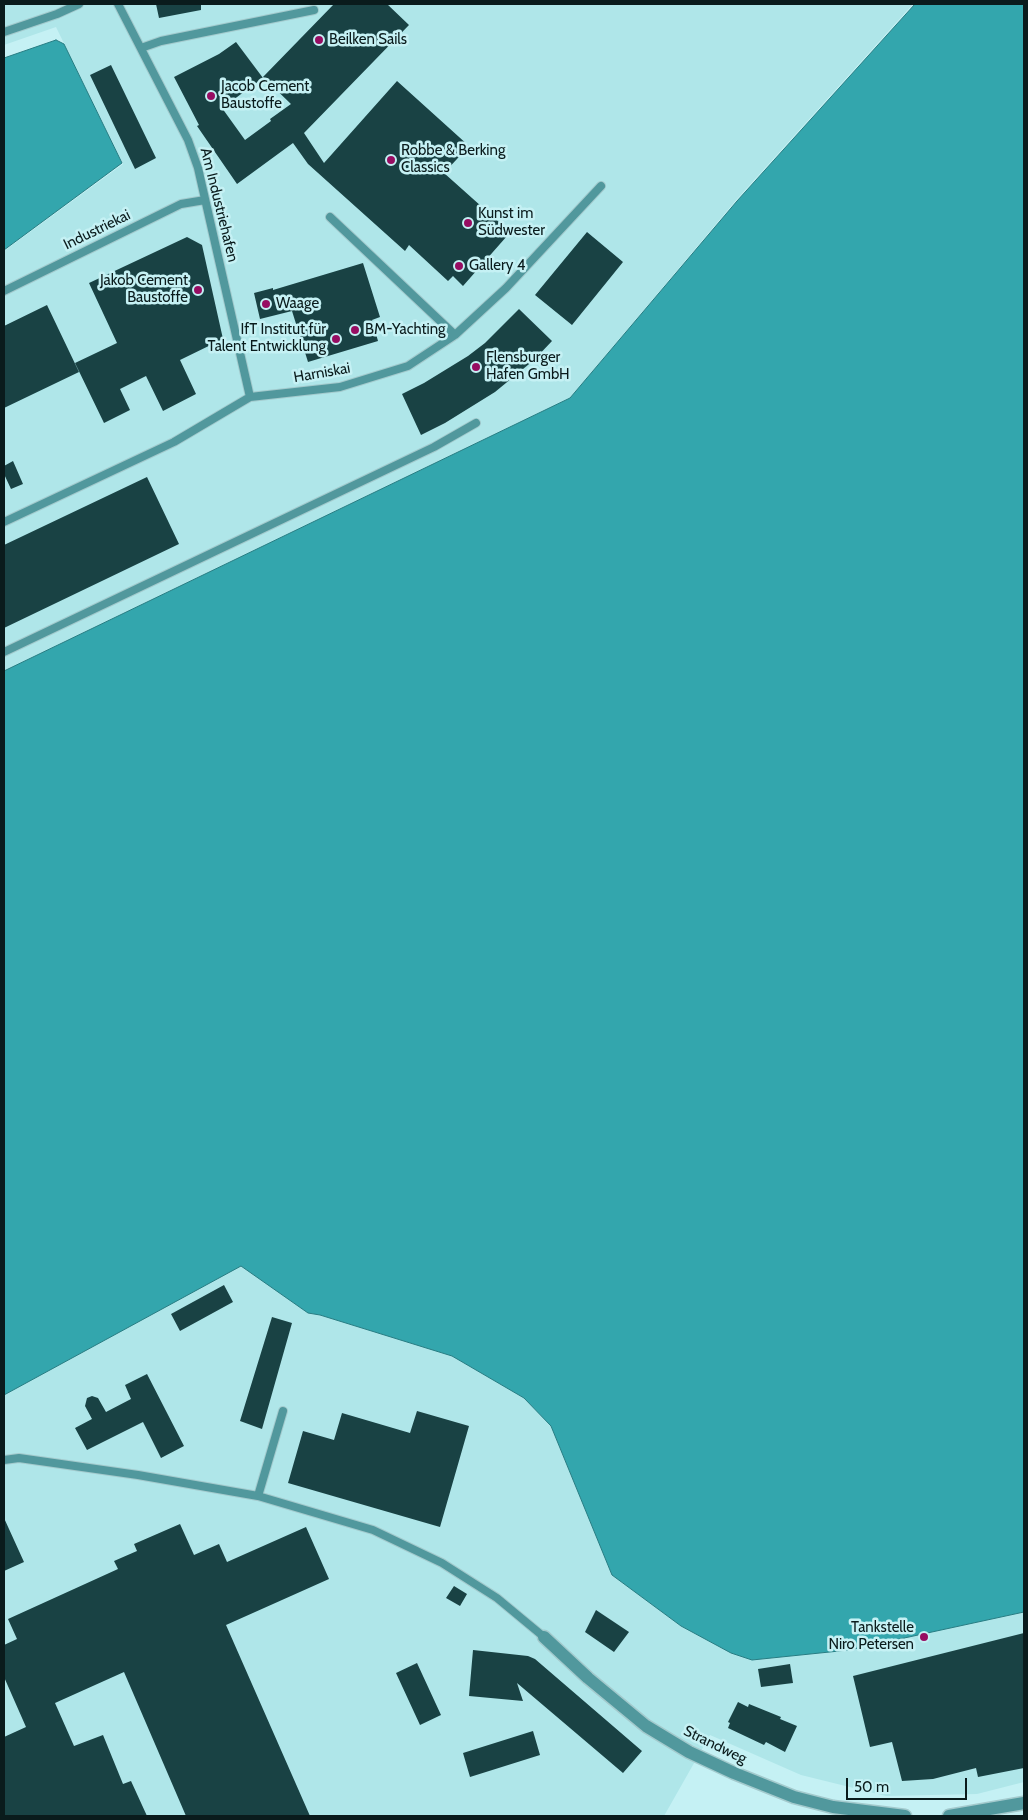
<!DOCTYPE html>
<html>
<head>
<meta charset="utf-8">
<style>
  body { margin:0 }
  #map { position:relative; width:1028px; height:1820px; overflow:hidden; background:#c5f1f4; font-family:Cabin,sans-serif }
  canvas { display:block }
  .frame { position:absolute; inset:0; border:5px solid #0a1b1c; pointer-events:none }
  .scale { position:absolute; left:846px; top:1778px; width:121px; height:22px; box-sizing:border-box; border:2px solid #0a1b1c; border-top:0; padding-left:6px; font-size:15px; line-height:18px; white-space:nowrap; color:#0a1b1c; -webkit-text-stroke:4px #c5f1f4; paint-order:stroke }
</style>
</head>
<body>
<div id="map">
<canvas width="1028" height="1820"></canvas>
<div class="frame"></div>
<div class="scale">50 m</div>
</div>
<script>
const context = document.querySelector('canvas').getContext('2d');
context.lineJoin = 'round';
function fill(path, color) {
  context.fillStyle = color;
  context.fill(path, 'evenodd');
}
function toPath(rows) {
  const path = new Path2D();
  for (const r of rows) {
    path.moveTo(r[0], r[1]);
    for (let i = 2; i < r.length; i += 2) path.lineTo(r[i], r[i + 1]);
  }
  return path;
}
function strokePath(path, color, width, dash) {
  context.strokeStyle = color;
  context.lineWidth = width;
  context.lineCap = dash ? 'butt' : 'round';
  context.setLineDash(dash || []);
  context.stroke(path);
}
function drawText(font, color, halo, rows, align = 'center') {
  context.font = font + ' Cabin,sans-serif';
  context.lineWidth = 5;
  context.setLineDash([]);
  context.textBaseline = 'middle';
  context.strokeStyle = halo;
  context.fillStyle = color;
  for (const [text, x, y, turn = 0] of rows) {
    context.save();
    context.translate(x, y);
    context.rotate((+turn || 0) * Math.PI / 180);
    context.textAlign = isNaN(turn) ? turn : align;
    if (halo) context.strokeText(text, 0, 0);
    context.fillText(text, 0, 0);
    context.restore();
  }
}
fill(toPath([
  [4,4,913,4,737,199,570,398,4,671,4,251,123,164,56,27,4,45],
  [241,1265,308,1313,320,1315,452,1356,524,1398,551,1426,612,1575,681,1626,731,1653,752,1660,849,1650,1024,1612,1024,1782,977,1794,886,1796,801,1775,710,1735,664,1816,4,1816,4,1395]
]), '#afe6e9');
const water = toPath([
  [915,4,1024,4,1024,1612,849,1650,752,1660,731,1653,681,1626,612,1575,551,1426,524,1398,452,1356,320,1315,308,1313,241,1266,4,1395,4,671,570,398,737,201,915,4],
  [56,40,64,44,122,163,4,250,4,58,56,40]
]);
fill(water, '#33a6ad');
strokePath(water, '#277c82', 1);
fill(toPath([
  [156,4,201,4,201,10,159,18],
  [334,4,387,4,409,25,304,133,324,163,397,81,469,146,444,173,500,223,496,227,507,236,463,286,453,276,448,281,409,245,405,251,308,164,293,143,237,184,197,126,199,125,174,77,219,54,236,42,263,78,222,108,245,140,271,121,270,119,291,104,263,77],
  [111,65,156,158,135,169,90,75],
  [587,232,623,262,572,325,535,295],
  [187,237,202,245,223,339,180,360,196,394,163,411,146,376,120,389,130,410,104,423,75,363,117,343,89,283],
  [363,263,380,317,372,320,378,341,308,362,292,311,260,319,254,293,273,288,273,290],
  [47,305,79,372,4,408,4,326],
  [519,309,552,341,534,360,495,392,445,423,421,435,402,394,424,383,468,356,485,343],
  [13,461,23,484,11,489,4,474,4,466],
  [147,477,179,544,4,628,4,545],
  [224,1285,233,1302,180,1331,171,1314],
  [272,1317,292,1323,262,1429,240,1421],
  [147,1374,184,1446,161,1458,143,1422,87,1450,75,1428,92,1419,85,1406,87,1398,92,1396,98,1398,106,1412,131,1399,125,1385],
  [417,1411,469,1426,440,1527,288,1483,303,1431,334,1440,342,1413,410,1433],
  [4,1518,24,1562,4,1571],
  [180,1524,194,1555,219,1544,227,1562,306,1527,329,1579,226,1625,310,1816,186,1816,124,1672,55,1703,74,1746,103,1735,123,1784,131,1781,147,1816,4,1816,4,1737,26,1727,4,1677,4,1645,17,1639,8,1619,118,1569,114,1561,137,1551,134,1544],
  [454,1586,467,1594,460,1606,446,1598],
  [596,1610,629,1632,614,1652,585,1632],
  [1024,1633,1024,1768,978,1777,976,1768,933,1779,902,1781,892,1742,870,1747,853,1676],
  [473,1650,528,1656,535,1659,642,1751,623,1773,517,1683,523,1701,469,1696],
  [417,1663,441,1715,420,1725,396,1673],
  [790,1664,793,1683,761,1687,758,1669],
  [738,1702,748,1707,749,1704,781,1717,780,1719,797,1726,785,1752,766,1742,764,1745,728,1728,730,1723,728,1722],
  [533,1731,540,1755,470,1777,463,1753]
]), '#194244');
const lane = toPath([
  [118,4,188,140,198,168,250,397],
  [4,32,57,14,79,4],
  [141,48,161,41,314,10],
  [330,217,455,335],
  [4,291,181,204,205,200],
  [4,522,174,442,250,397,340,387,408,366,455,335,506,288,601,186],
  [4,652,434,447,476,423],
  [4,1460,19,1458,138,1475,258,1496,373,1530,442,1563,497,1598,544,1637],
  [258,1496,283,1411]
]);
const street = toPath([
  [544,1637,588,1678,646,1726,689,1752,734,1773,794,1797,833,1807,905,1816],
  [949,1816,1024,1803]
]);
strokePath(lane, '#a3cacd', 10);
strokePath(street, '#a3cacd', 15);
strokePath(lane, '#51989d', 8);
strokePath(street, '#51989d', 12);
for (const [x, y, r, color] of [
  [319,40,5,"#970d62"],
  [211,96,5,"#970d62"],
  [391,160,5,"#970d62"],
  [468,223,5,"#970d62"],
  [459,266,5,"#970d62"],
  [198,290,5,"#970d62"],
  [266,304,5,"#970d62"],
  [355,330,5,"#970d62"],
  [336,339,5,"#970d62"],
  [476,367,5,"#970d62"],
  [924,1637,5,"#970d62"]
]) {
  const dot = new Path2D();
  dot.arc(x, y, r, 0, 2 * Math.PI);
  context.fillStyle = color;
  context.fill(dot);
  strokePath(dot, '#c5f1f4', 2);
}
drawText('15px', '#0a1b1c', '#c5f1f4', [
  ["Beilken Sails",329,40],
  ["Jacob Cement",221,87],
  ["Baustoffe",221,104],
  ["Robbe & Berking",401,151],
  ["Classics",401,168],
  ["Kunst im",478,214],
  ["Südwester",478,231],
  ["Gallery 4",469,266],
  ["Jakob Cement",188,281,"right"],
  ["Baustoffe",188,298,"right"],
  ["Waage",276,304],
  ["IfT Institut für",326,330,"right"],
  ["Talent Entwicklung",326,347,"right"],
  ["BM-Yachting",365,330],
  ["Flensburger",486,358],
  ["Hafen GmbH",486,375],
  ["Tankstelle",914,1628,"right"],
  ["Niro Petersen",914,1645,"right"]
], 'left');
drawText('15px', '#0a1b1c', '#c5f1f4', [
  ["Am Industriehafen",219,205,76],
  ["Industriekai",97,230,-26],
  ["Harniskai",322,373,-10],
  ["Strandweg",715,1745,26]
]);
</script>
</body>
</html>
